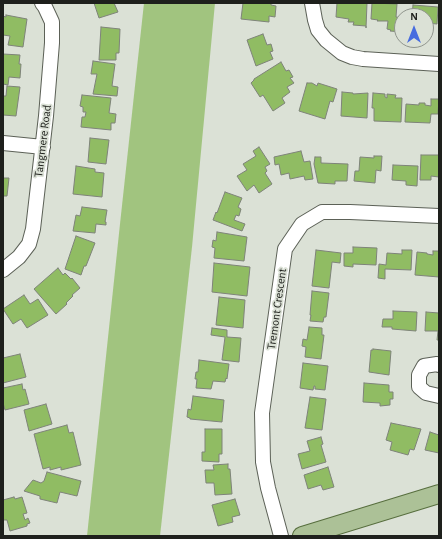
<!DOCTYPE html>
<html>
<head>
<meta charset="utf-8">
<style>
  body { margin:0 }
  #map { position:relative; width:442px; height:539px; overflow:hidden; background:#dbe1d6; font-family:"Alegreya Sans",sans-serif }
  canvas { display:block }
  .frame { position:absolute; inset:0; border:4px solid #1e201c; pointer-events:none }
  .north { position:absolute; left:394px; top:8px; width:40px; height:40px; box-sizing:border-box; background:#dbe1d6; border:1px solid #8f948c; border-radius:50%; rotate:0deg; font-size:11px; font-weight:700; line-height:16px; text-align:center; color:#1e201c }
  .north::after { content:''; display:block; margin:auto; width:14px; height:18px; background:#476cdf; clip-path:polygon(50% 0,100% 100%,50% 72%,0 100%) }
</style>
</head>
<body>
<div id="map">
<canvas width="442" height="539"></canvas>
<div class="frame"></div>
<div class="north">N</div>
</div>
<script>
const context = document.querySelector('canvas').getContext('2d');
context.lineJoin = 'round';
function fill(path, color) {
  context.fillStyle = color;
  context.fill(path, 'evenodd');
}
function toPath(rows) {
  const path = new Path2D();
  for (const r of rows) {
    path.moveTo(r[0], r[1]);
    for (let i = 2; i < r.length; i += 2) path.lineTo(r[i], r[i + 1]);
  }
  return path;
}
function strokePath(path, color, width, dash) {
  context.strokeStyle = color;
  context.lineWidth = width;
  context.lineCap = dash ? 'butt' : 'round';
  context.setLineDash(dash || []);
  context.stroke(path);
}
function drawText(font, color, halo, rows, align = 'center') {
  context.font = font + ' "Alegreya Sans",sans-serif';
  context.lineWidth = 3.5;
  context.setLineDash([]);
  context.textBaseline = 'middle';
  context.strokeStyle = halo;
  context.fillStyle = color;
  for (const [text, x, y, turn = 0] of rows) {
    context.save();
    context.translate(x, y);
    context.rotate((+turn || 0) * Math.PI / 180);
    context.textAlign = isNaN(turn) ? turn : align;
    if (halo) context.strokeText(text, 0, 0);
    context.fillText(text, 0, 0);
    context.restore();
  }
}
fill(toPath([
  [144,3,215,3,192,247,160,536,87,536,120,224]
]), '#a1c47f');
const building = toPath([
  [94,3,114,3,118,12,99,18,94,3],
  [243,3,271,3,271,5,276,6,275,17,269,16,269,22,241,19,243,3],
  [337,3,367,3,366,28,366,26,353,25,354,22,348,22,349,19,336,17,337,3],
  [372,3,397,4,396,17,402,18,402,32,390,31,391,30,387,29,388,21,377,21,378,20,371,19,372,3],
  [413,5,438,7,437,24,426,23,426,16,412,16,413,5],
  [6,15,27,19,23,47,8,45,10,36,3,35,3,16,6,17,6,15],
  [101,27,120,29,119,53,116,53,116,60,99,60,101,27],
  [263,34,267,45,271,44,273,51,270,52,273,59,256,66,247,40,263,34],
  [3,54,20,55,19,64,21,64,20,78,9,77,8,85,3,84,3,54],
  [93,61,115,64,112,86,118,87,117,96,93,94,97,74,91,74,93,61],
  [281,62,286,71,289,70,293,77,290,78,294,83,287,87,290,92,282,98,285,103,273,111,263,95,260,97,251,83,254,80,254,79,281,62],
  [307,83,312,83,317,86,318,83,337,89,333,102,330,101,325,119,299,111,307,83],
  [7,86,20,87,16,116,3,115,3,96,6,96,7,86],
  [342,92,353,93,353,94,368,93,367,118,341,116,342,92],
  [373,93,385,94,385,97,387,98,387,94,396,95,395,98,402,98,401,122,374,121,374,108,372,108,373,93],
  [82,95,111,98,109,113,116,114,115,123,111,123,111,130,81,127,82,117,85,117,86,112,83,112,83,107,80,106,82,95],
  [431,99,439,99,438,114,431,114,430,123,405,122,406,104,419,105,419,103,425,103,425,105,431,106,431,99],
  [90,138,109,140,106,164,88,162,90,138],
  [259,147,270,164,265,167,267,171,265,173,272,184,259,193,254,185,247,191,237,176,247,170,243,164,256,156,253,151,259,147],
  [301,151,304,162,310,161,313,179,305,180,304,176,290,179,289,173,281,175,279,164,275,165,274,157,301,151],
  [421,155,439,155,439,177,431,176,431,180,420,180,421,155],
  [374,156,382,156,381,171,376,170,375,183,354,181,355,171,359,171,360,157,374,158,374,156],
  [315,157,321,157,321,163,348,164,347,181,335,181,335,184,318,183,314,164,315,157],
  [393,165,418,166,417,186,406,185,406,181,392,180,393,165],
  [76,166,95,169,95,172,104,173,102,197,73,194,76,166],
  [3,178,9,178,7,196,3,196,3,178],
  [225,192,242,198,238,207,241,209,239,216,236,215,234,220,245,224,242,231,213,220,216,212,217,213,225,192],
  [82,207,107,210,105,222,106,222,106,225,96,224,95,233,73,231,76,215,80,216,82,207],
  [217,232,247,237,244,261,214,258,215,248,212,247,213,240,216,241,217,232],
  [76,236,95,243,86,266,84,266,81,275,65,269,76,236],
  [353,247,377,248,376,265,353,264,353,267,344,266,344,253,353,253,353,247],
  [316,250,341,253,340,263,332,262,329,288,312,286,316,250],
  [402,250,412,250,411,270,385,269,385,279,378,278,379,264,386,265,387,253,402,254,402,250],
  [433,251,439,251,439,277,415,275,417,252,427,253,427,254,433,255,433,251],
  [214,263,250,267,247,296,212,292,214,263],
  [58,268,63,275,65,273,71,279,72,278,80,288,72,295,73,296,66,303,67,304,56,314,34,289,58,268],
  [312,291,329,293,326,317,324,317,323,322,310,321,311,315,310,315,312,291],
  [24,295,30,304,38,299,48,315,27,328,21,319,13,324,3,309,24,295],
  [219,297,245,300,243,328,216,325,219,297],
  [393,311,417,312,416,331,392,329,392,327,382,327,383,319,393,319,393,311],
  [426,312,439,313,439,340,437,340,438,331,425,331,426,312],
  [309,327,322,328,322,335,324,335,321,359,305,357,306,347,302,346,303,339,307,340,309,327],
  [212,328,227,330,227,337,241,338,239,362,222,360,225,337,211,335,212,328],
  [373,349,391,351,389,375,369,372,371,350,373,350,373,349],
  [20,354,26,377,3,383,3,358,20,354],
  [199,360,229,364,227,379,226,378,225,382,213,381,211,389,196,388,197,379,195,379,196,372,198,372,199,360],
  [303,363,328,366,325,390,315,389,315,386,314,386,313,390,300,388,303,363],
  [364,383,389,385,389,392,393,392,393,399,390,399,390,405,380,406,380,403,363,402,364,383],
  [22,384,23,390,25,389,29,404,5,410,3,403,3,388,22,384],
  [193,396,224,400,222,422,190,419,190,418,187,417,188,409,191,410,193,396],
  [310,397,326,399,322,430,305,428,310,397],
  [46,404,52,424,29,431,24,410,46,404],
  [391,423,421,429,414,450,410,449,408,455,390,450,392,442,386,440,391,423],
  [67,425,69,433,73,432,81,465,61,470,61,467,50,470,50,467,43,469,34,434,67,425],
  [205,429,222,429,222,454,219,454,219,462,202,461,202,452,205,452,205,429],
  [430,432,439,435,439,453,425,450,430,432],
  [321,437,323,444,321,445,326,462,302,469,298,454,310,451,307,441,321,437],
  [228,464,228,469,230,469,232,494,215,495,214,483,206,483,205,470,214,470,213,465,228,464],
  [328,467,334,487,323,490,321,485,308,489,304,475,328,467],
  [47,472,81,481,77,496,60,492,57,503,40,499,40,496,24,491,33,480,41,483,44,481,47,472],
  [14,497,15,499,22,497,27,513,23,514,25,520,28,518,30,523,27,524,27,526,10,531,7,520,3,520,3,500,14,497],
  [235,499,240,515,232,517,233,522,218,526,212,505,235,499]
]);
fill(building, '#90bc63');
strokePath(building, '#7e8379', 1);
const minor = toPath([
  [312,3,315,20,318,30,326,40,342,53,352,57,363,59,439,64],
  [3,143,43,147],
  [3,270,19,257,29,244,33,229,46,116,52,43,52,22,45,7,42,3],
  [439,365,437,364,424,366,419,375,419,387,426,393,439,396],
  [281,536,268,488,263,462,262,413,285,249,302,224,322,212,350,212,439,216]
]);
const major = toPath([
  [302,536,439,494]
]);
strokePath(minor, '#5c6157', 16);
strokePath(major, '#576e3e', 20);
strokePath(minor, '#fff', 14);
strokePath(major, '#acc197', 18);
drawText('12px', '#1e201c', '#dbe1d6', [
  ["Tangmere Road",43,141,-83],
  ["Tremont Crescent",277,309,-82]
]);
</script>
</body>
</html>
